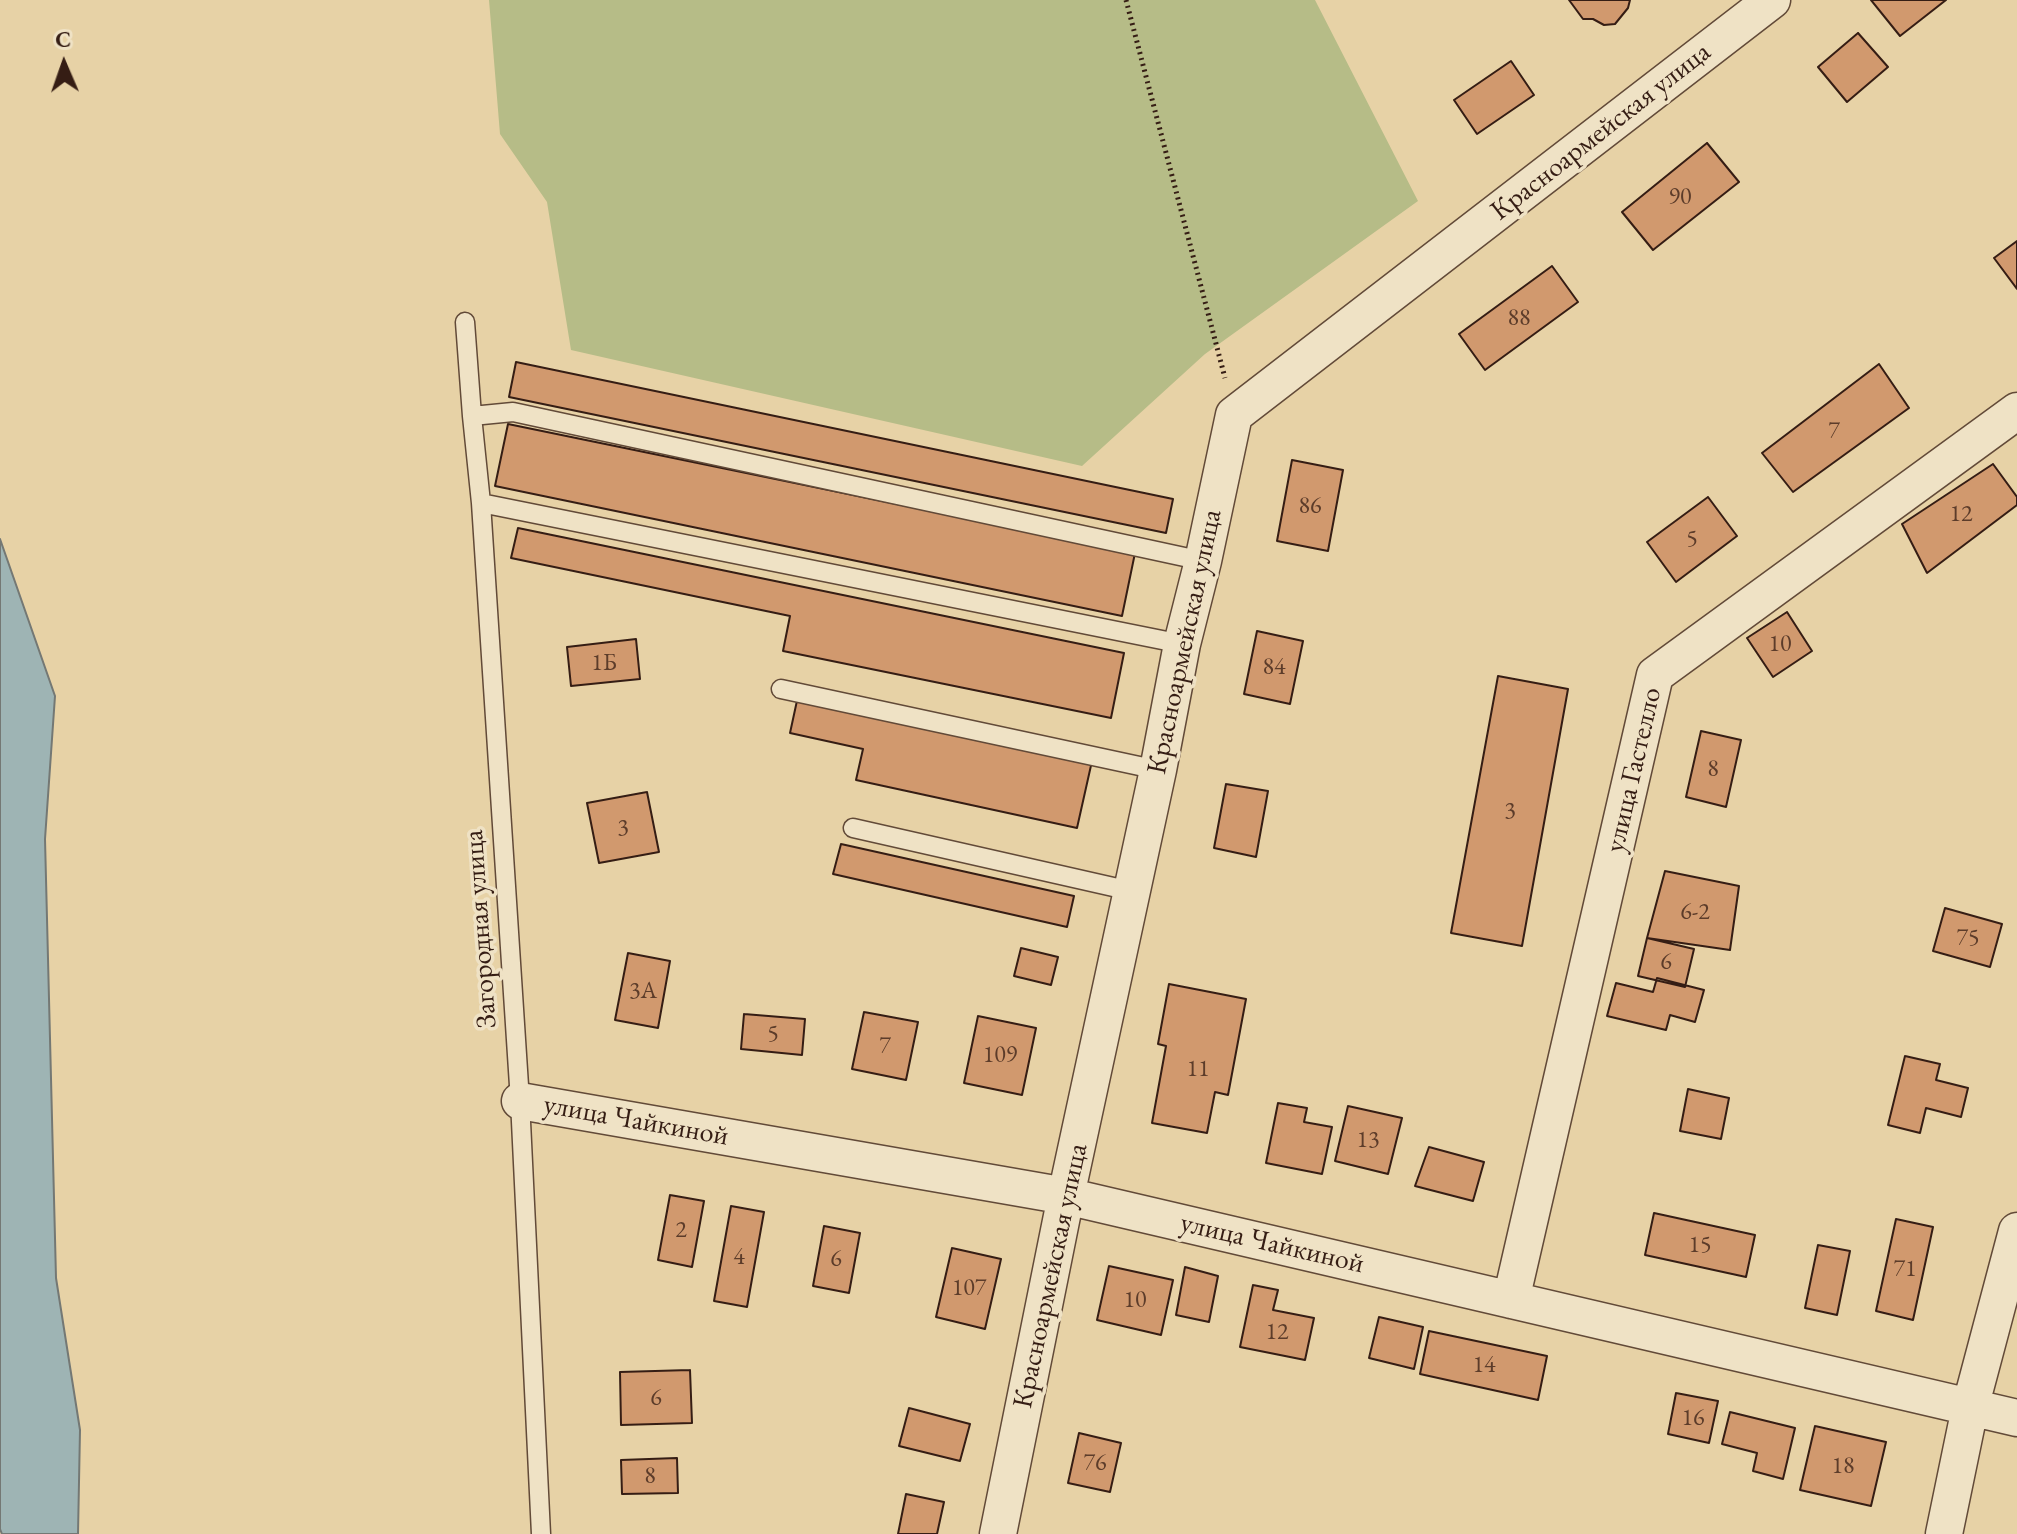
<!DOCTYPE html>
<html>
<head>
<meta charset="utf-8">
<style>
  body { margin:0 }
  #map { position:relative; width:2017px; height:1534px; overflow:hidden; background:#e7d2a6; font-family:"EB Garamond",serif }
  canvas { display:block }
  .north { position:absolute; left:24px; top:24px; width:80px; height:80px; -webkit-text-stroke:6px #efe2c5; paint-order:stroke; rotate:358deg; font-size:22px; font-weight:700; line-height:32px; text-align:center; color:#351d14 }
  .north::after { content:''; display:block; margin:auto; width:28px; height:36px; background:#351d14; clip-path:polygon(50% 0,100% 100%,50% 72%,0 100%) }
</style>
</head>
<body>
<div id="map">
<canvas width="2017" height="1534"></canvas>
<div class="north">С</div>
</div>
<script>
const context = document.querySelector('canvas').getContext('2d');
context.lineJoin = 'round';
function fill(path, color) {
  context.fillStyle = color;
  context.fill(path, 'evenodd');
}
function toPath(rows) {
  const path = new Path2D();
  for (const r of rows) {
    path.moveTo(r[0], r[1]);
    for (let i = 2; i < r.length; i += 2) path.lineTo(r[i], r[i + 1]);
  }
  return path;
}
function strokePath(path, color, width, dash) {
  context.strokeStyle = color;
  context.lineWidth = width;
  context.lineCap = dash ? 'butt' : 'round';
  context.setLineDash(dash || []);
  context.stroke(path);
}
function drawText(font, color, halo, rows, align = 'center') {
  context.font = font + ' "EB Garamond",serif';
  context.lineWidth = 7;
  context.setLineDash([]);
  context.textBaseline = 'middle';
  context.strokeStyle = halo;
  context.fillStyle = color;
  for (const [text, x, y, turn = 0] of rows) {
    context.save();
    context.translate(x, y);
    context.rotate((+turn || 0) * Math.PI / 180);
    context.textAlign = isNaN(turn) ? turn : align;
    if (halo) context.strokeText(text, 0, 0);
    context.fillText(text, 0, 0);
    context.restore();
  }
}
fill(toPath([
  [489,0,1315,0,1418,201,1205,354,1082,466,571,350,547,202,500,134]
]), '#b6bc87');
const water = toPath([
  [0,539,55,696,45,839,56,1278,80,1430,78,1534,2,1534,0,1529,0,539]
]);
fill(water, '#9eb4b4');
strokePath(water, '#747874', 2);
const building = toPath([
  [1569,0,1630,0,1628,8,1615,24,1604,25,1593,19,1583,19,1569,0],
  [1871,0,1946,0,1900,36,1871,0],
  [1858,33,1888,67,1847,102,1818,67,1858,33],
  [1511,61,1534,95,1477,134,1454,100,1511,61],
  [1707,143,1739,182,1653,250,1622,212,1707,143],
  [2017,241,2017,289,1994,258,2017,241],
  [1552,266,1578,302,1485,370,1459,334,1552,266],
  [516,362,1173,499,1166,533,509,397,516,362],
  [1879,364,1909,408,1793,492,1762,453,1879,364],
  [508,424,1135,553,1122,616,495,486,508,424],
  [1292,460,1343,470,1328,551,1277,541,1292,460],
  [1993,464,2017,497,2017,505,1927,573,1902,524,1993,464],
  [1708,497,1737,536,1676,582,1647,542,1708,497],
  [518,528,1124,653,1111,718,783,651,790,616,511,558,518,528],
  [1787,612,1812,651,1773,677,1747,638,1787,612],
  [1257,631,1303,641,1290,704,1244,694,1257,631],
  [636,639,640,679,571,686,567,647,636,639],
  [1498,676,1568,689,1522,946,1451,933,1498,676],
  [798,696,1092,761,1077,828,856,780,863,749,790,733,798,696],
  [1701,731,1741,740,1726,807,1686,797,1701,731],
  [1226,784,1268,791,1256,857,1214,848,1226,784],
  [647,792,659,852,599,863,587,803,647,792],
  [841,844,1074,896,1067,927,833,874,841,844],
  [1665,871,1739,886,1730,950,1647,938,1665,871],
  [1945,908,2002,924,1990,967,1933,951,1945,908],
  [1647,938,1694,949,1685,987,1638,976,1647,938],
  [1021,948,1058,957,1051,985,1014,976,1021,948],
  [628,953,670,961,658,1028,615,1020,628,953],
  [1657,978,1704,990,1695,1022,1670,1015,1666,1030,1607,1016,1616,983,1653,992,1657,978],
  [1169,984,1246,999,1228,1095,1215,1092,1207,1133,1152,1123,1166,1046,1158,1044,1169,984],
  [864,1012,918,1022,906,1080,852,1069,864,1012],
  [744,1014,805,1019,802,1055,741,1049,744,1014],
  [978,1016,1036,1028,1022,1095,964,1083,978,1016],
  [1905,1056,1940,1064,1936,1080,1968,1088,1961,1117,1926,1108,1920,1133,1888,1125,1905,1056],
  [1688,1089,1729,1098,1721,1139,1680,1131,1688,1089],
  [1278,1103,1307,1108,1304,1122,1332,1127,1322,1174,1266,1163,1278,1103],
  [1348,1106,1402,1118,1388,1174,1335,1161,1348,1106],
  [1429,1147,1484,1162,1473,1201,1415,1186,1429,1147],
  [670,1195,704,1201,692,1267,658,1260,670,1195],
  [731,1206,764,1212,747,1307,714,1301,731,1206],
  [1654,1213,1755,1235,1746,1277,1645,1255,1654,1213],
  [1896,1219,1933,1227,1913,1320,1876,1311,1896,1219],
  [824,1226,860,1233,849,1293,813,1286,824,1226],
  [1818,1245,1850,1251,1837,1315,1805,1308,1818,1245],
  [952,1248,1001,1259,985,1329,936,1317,952,1248],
  [1109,1266,1173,1280,1161,1335,1097,1320,1109,1266],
  [1185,1267,1218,1276,1209,1322,1176,1315,1185,1267],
  [1253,1285,1278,1290,1273,1310,1314,1318,1305,1360,1240,1347,1253,1285],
  [1379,1317,1423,1327,1414,1369,1369,1358,1379,1317],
  [1429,1331,1547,1356,1538,1400,1420,1374,1429,1331],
  [690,1370,692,1423,621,1425,620,1372,690,1370],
  [1676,1393,1718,1401,1709,1443,1668,1434,1676,1393],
  [909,1408,970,1424,960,1461,899,1446,909,1408],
  [1730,1412,1795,1428,1783,1479,1753,1471,1757,1453,1722,1444,1730,1412],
  [1815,1426,1886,1442,1871,1506,1800,1490,1815,1426],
  [1079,1433,1121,1443,1110,1492,1068,1483,1079,1433],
  [677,1458,678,1493,622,1494,621,1460,677,1458],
  [906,1494,944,1502,937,1534,898,1534,906,1494]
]);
fill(building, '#d1996e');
strokePath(building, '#351d14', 2);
const service = toPath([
  [465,322,472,416,481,503,520,1101,541,1534],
  [472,416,513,412,1203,561],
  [481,503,1182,644],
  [781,689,1158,770],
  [853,828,1131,891]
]);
const minor = toPath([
  [520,1101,1066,1196,2017,1418],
  [1511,1300,1655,675,2017,411],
  [998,1534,1066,1196,1158,770,1182,644,1203,561,1234,415,1772,0],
  [1944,1534,1970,1408,2017,1231]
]);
strokePath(service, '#624a38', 21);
strokePath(minor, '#624a38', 39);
strokePath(toPath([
  [1126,0,1225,378]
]), '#351d14', 5, [2, 4]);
strokePath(service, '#efe2c5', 18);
strokePath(minor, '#efe2c5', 36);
drawText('24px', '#5c3c2a', null, [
  ["90",1680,197],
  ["88",1519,318],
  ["7",1834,431],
  ["86",1310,506],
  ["12",1961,514],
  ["5",1692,539],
  ["10",1780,644],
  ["1Б",604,663],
  ["84",1274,667],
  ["8",1713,769],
  ["3",1510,811],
  ["3",623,828],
  ["6-2",1695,912],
  ["75",1968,938],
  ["6",1666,962],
  ["3А",643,991],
  ["5",773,1034],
  ["7",885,1046],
  ["109",1000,1055],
  ["11",1198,1069],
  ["13",1368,1140],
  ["2",681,1230],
  ["15",1700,1245],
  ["4",739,1257],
  ["6",836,1259],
  ["71",1905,1269],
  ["107",969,1288],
  ["10",1135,1300],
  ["12",1277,1332],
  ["14",1484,1365],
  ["6",656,1398],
  ["16",1693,1418],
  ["76",1095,1463],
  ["18",1843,1466],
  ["8",650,1476]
]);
drawText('28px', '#351d14', '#efe2c5', [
  ["Красноармейская улица",1601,132,-38],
  ["Красноармейская улица",1185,642,-78],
  ["улица Гастелло",1634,770,-77],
  ["Загородная улица",481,929,-94],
  ["улица Чайкиной",636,1121,10],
  ["улица Чайкиной",1272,1244,13],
  ["Красноармейская улица",1051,1276,-78]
]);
</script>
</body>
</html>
